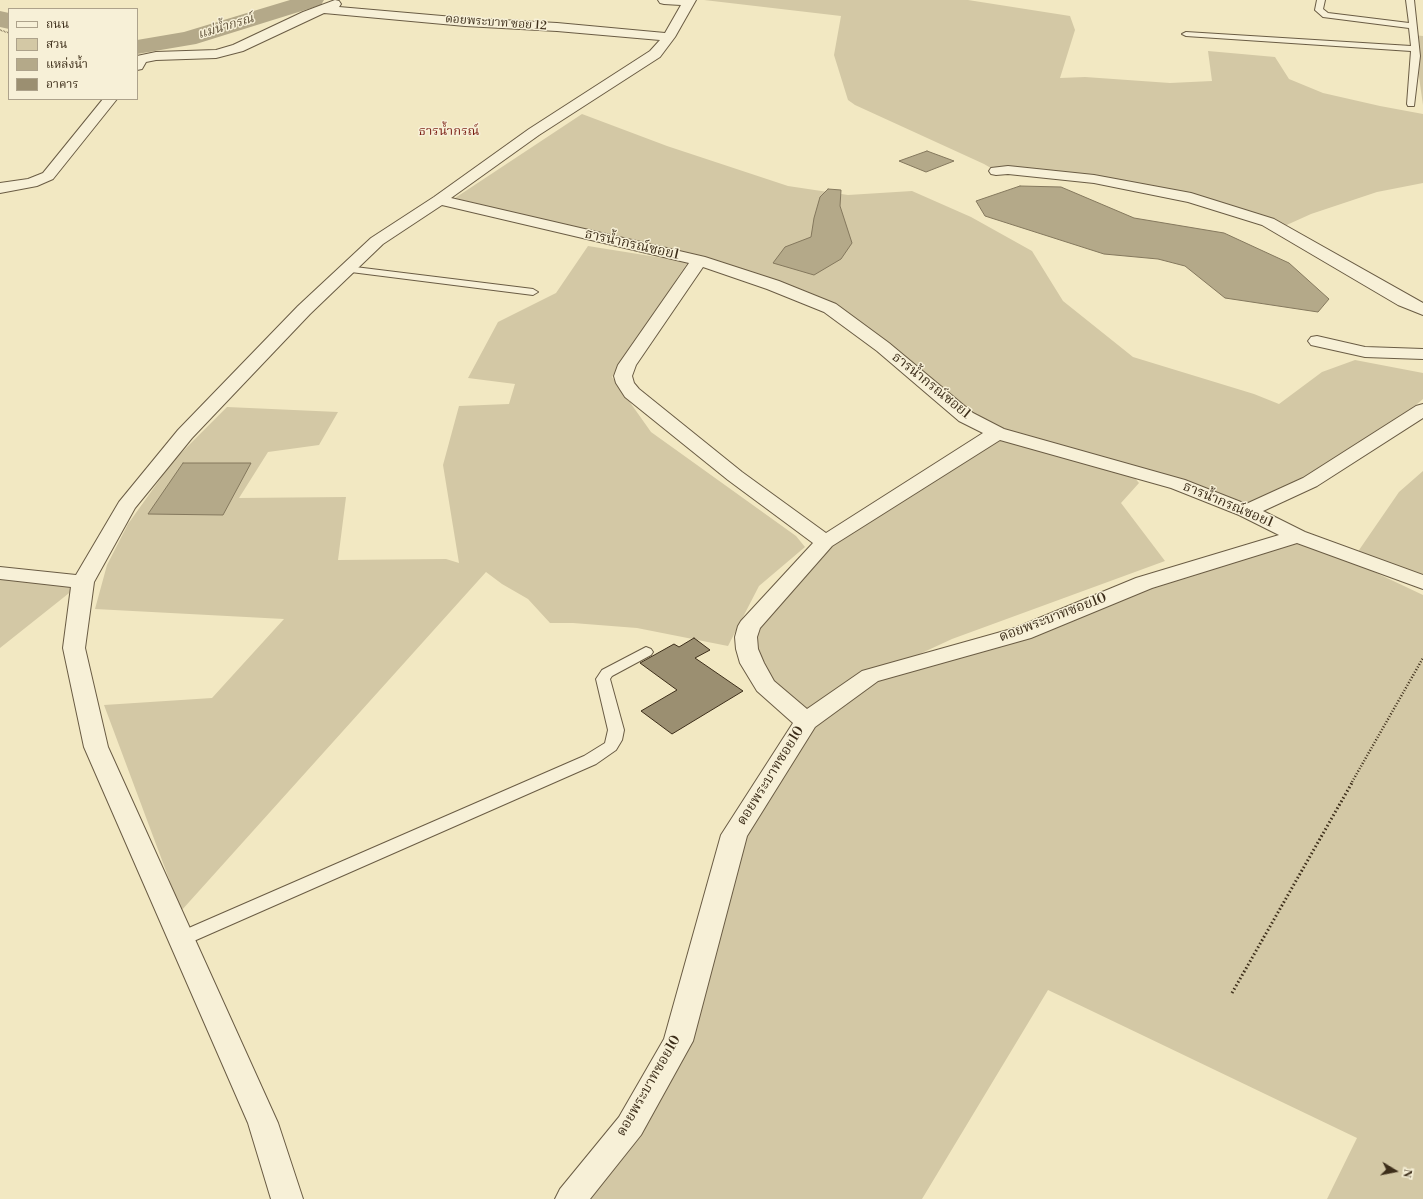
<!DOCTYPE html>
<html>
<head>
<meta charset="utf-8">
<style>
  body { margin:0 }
  #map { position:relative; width:1423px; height:1199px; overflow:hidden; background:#f2e8c2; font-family:"Libre Bodoni","Noto Serif Thai",serif }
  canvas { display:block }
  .legend { position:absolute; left:8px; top:8px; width:130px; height:92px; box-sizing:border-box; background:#f7f0d7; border:1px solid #ada28b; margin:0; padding:5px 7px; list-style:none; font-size:12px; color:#3d2e1a }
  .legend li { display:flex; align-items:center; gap:8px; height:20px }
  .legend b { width:20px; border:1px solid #ada28b }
  .north { position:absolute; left:1375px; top:1151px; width:40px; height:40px; -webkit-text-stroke:3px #f7f0d7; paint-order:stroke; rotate:100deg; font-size:11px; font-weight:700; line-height:16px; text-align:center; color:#3d2e1a }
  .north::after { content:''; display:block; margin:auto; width:14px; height:18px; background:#3d2e1a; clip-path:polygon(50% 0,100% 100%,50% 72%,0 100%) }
</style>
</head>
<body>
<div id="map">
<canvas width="1423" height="1199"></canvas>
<ul class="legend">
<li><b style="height:5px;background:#f7f0d7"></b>ถนน</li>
<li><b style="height:11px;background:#d3c8a5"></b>สวน</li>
<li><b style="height:11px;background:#b4a989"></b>แหล่งน้ำ</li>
<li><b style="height:11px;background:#9b8f71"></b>อาคาร</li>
</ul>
<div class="north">N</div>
</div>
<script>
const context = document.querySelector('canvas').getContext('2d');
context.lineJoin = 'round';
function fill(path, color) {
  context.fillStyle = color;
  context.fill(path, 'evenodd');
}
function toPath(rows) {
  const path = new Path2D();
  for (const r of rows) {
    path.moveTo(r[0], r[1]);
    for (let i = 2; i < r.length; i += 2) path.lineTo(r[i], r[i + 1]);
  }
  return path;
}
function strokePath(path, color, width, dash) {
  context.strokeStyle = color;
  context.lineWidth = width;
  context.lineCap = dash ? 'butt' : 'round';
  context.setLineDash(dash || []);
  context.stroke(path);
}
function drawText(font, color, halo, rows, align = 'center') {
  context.font = font + ' "Libre Bodoni","Noto Serif Thai",serif';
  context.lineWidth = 3;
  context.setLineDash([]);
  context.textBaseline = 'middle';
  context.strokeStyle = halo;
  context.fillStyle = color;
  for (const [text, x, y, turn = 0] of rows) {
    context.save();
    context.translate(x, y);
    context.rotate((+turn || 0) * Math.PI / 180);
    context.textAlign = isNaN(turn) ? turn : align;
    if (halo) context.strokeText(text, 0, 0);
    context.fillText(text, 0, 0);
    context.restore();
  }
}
fill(toPath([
  [704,0,968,0,1070,16,1075,30,1060,78,1085,77,1170,83,1212,81,1208,51,1275,57,1289,79,1323,93,1380,106,1423,114,1423,183,1377,192,1311,214,1280,228,1191,198,1008,170,996,171,984,164,855,105,848,100,834,55,841,16],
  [1413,35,1423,36,1423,105],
  [582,114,667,146,788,186,848,195,912,191,971,217,1032,251,1063,301,1133,357,1254,394,1279,404,1322,372,1355,360,1423,373,1423,399,1378,437,1246,511,1128,470,1139,483,1121,503,1165,561,952,639,874,675,1298,536,1423,595,1423,1199,1327,1199,1357,1138,1048,990,922,1199,571,1199,678,1042,734,835,806,722,765,686,746,637,825,542,997,433,830,308,699,260,455,198],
  [588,246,688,262,612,377,651,432,796,536,805,547,759,586,728,646,637,628,573,623,550,623,528,599,502,584,486,572,181,911,104,705,212,698,284,619,95,609,107,565,128,524,173,461,227,407,338,412,319,445,268,452,239,498,346,497,338,560,446,559,459,563,443,465,459,406,509,404,515,384,468,378,498,322,556,293],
  [1423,471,1423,582,1357,553,1399,492],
  [0,573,83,582,0,648]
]), '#d3c8a5');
const water = toPath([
  [927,151,954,161,926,172,899,161,927,151],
  [1020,186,1061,187,1134,218,1224,233,1289,263,1329,299,1318,312,1225,298,1185,266,1158,259,1104,254,985,216,976,201,1020,186],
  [828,189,841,190,840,206,852,243,841,259,814,275,773,263,785,247,811,237,814,218,820,197,828,189],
  [183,463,251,463,223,515,148,514,183,463]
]);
fill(water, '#b4a989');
strokePath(water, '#84785d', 1);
fill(toPath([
  [290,0,324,0,321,5,196,44,137,54,137,40,184,32,290,0],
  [0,11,9,13,9,29,0,27,0,11]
]), '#b4a989');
const building = toPath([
  [694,638,710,650,695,658,743,691,672,734,641,711,677,690,640,663,674,644,679,647,694,638]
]);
fill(building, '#9b8f71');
strokePath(building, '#3d2e1a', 1);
const lane = toPath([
  [1317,0,1325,0,1323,9,1328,13,1409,23,1406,0,1414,0,1420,56,1414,106,1408,106,1407,104,1411,51,1186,36,1182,34,1186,32,1411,46,1409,28,1323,17,1315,10,1317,0],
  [347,266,533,289,538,292,533,295,343,271,342,269,347,266],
  [646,647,651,649,653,652,651,655,612,676,610,679,624,730,622,740,616,750,596,764,187,944,181,946,175,944,172,939,175,934,584,756,605,743,608,730,596,679,602,670,646,647]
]);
const street = toPath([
  [335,0,339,1,341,4,339,7,465,18,557,23,665,33,681,5,664,4,660,3,658,0,696,0,675,37,660,57,539,135,451,198,705,257,779,281,836,304,889,343,973,413,1004,429,1185,480,1246,504,1303,478,1416,406,1423,404,1423,418,1317,486,1263,511,1305,532,1423,575,1423,589,1297,543,1152,588,1031,638,878,681,815,727,747,836,693,1041,641,1135,590,1199,555,1199,560,1189,619,1117,664,1039,721,835,793,723,757,691,740,663,736,649,735,637,738,626,741,621,813,543,728,480,625,397,616,383,614,376,618,365,689,263,442,205,383,244,310,314,192,438,135,508,94,582,85,648,108,747,278,1123,303,1199,271,1199,248,1123,84,747,63,648,71,587,0,579,0,567,76,575,119,502,178,430,298,306,371,238,434,197,529,129,650,51,660,40,557,31,465,26,324,13,243,51,216,58,156,60,146,62,142,69,137,70,137,56,156,52,216,50,233,45,303,12,335,0],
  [703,267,767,289,824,312,877,351,959,421,983,433,826,533,742,472,639,389,634,383,632,376,636,365,703,267],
  [1000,440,1171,488,1239,515,1279,535,1136,578,1015,628,862,671,807,709,774,681,764,663,758,649,757,637,760,628,832,546,1000,440],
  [103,99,117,99,53,179,37,186,0,193,0,183,28,179,43,173,103,99],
  [1008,166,1094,175,1191,193,1274,219,1423,303,1423,315,1398,305,1262,225,1188,202,1094,183,1008,174,996,175,991,174,989,171,991,168,1008,166],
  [1317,336,1365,347,1423,349,1423,359,1365,357,1311,345,1308,341,1311,337,1317,336]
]);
strokePath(lane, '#6a5c44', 2);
strokePath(street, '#6a5c44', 2);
strokePath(toPath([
  [0,30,9,33]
]), '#3d2e1a', 1.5, [0.5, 1]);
strokePath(toPath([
  [1352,782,1423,658]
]), '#3d2e1a', 2.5, [1, 2]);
strokePath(toPath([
  [1232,993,1353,781]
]), '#3d2e1a', 3, [1.5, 2.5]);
fill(lane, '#f7f0d7');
fill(street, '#f7f0d7');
drawText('12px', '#3d2e1a', '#f7f0d7', [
  ["ดอยพระบาท ซอย 12",496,23,4]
]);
drawText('italic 13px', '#61533b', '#f7f0d7', [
  ["แม่น้ำกรณ์",226,27,-17]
]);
drawText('13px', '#7a1f14', '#f7f0d7', [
  ["ธารน้ำกรณ์",449,132]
]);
drawText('14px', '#3d2e1a', '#f7f0d7', [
  ["ธารน้ำกรณ์ซอย1",632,245,13],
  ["ธารน้ำกรณ์ซอย1",931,386,39],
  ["ธารน้ำกรณ์ซอย1",1228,505,23],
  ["ดอยพระบาทซอย10",1053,618,-21],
  ["ดอยพระบาทซอย10",771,776,-58],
  ["ดอยพระบาทซอย10",649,1086,-60]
]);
</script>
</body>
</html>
